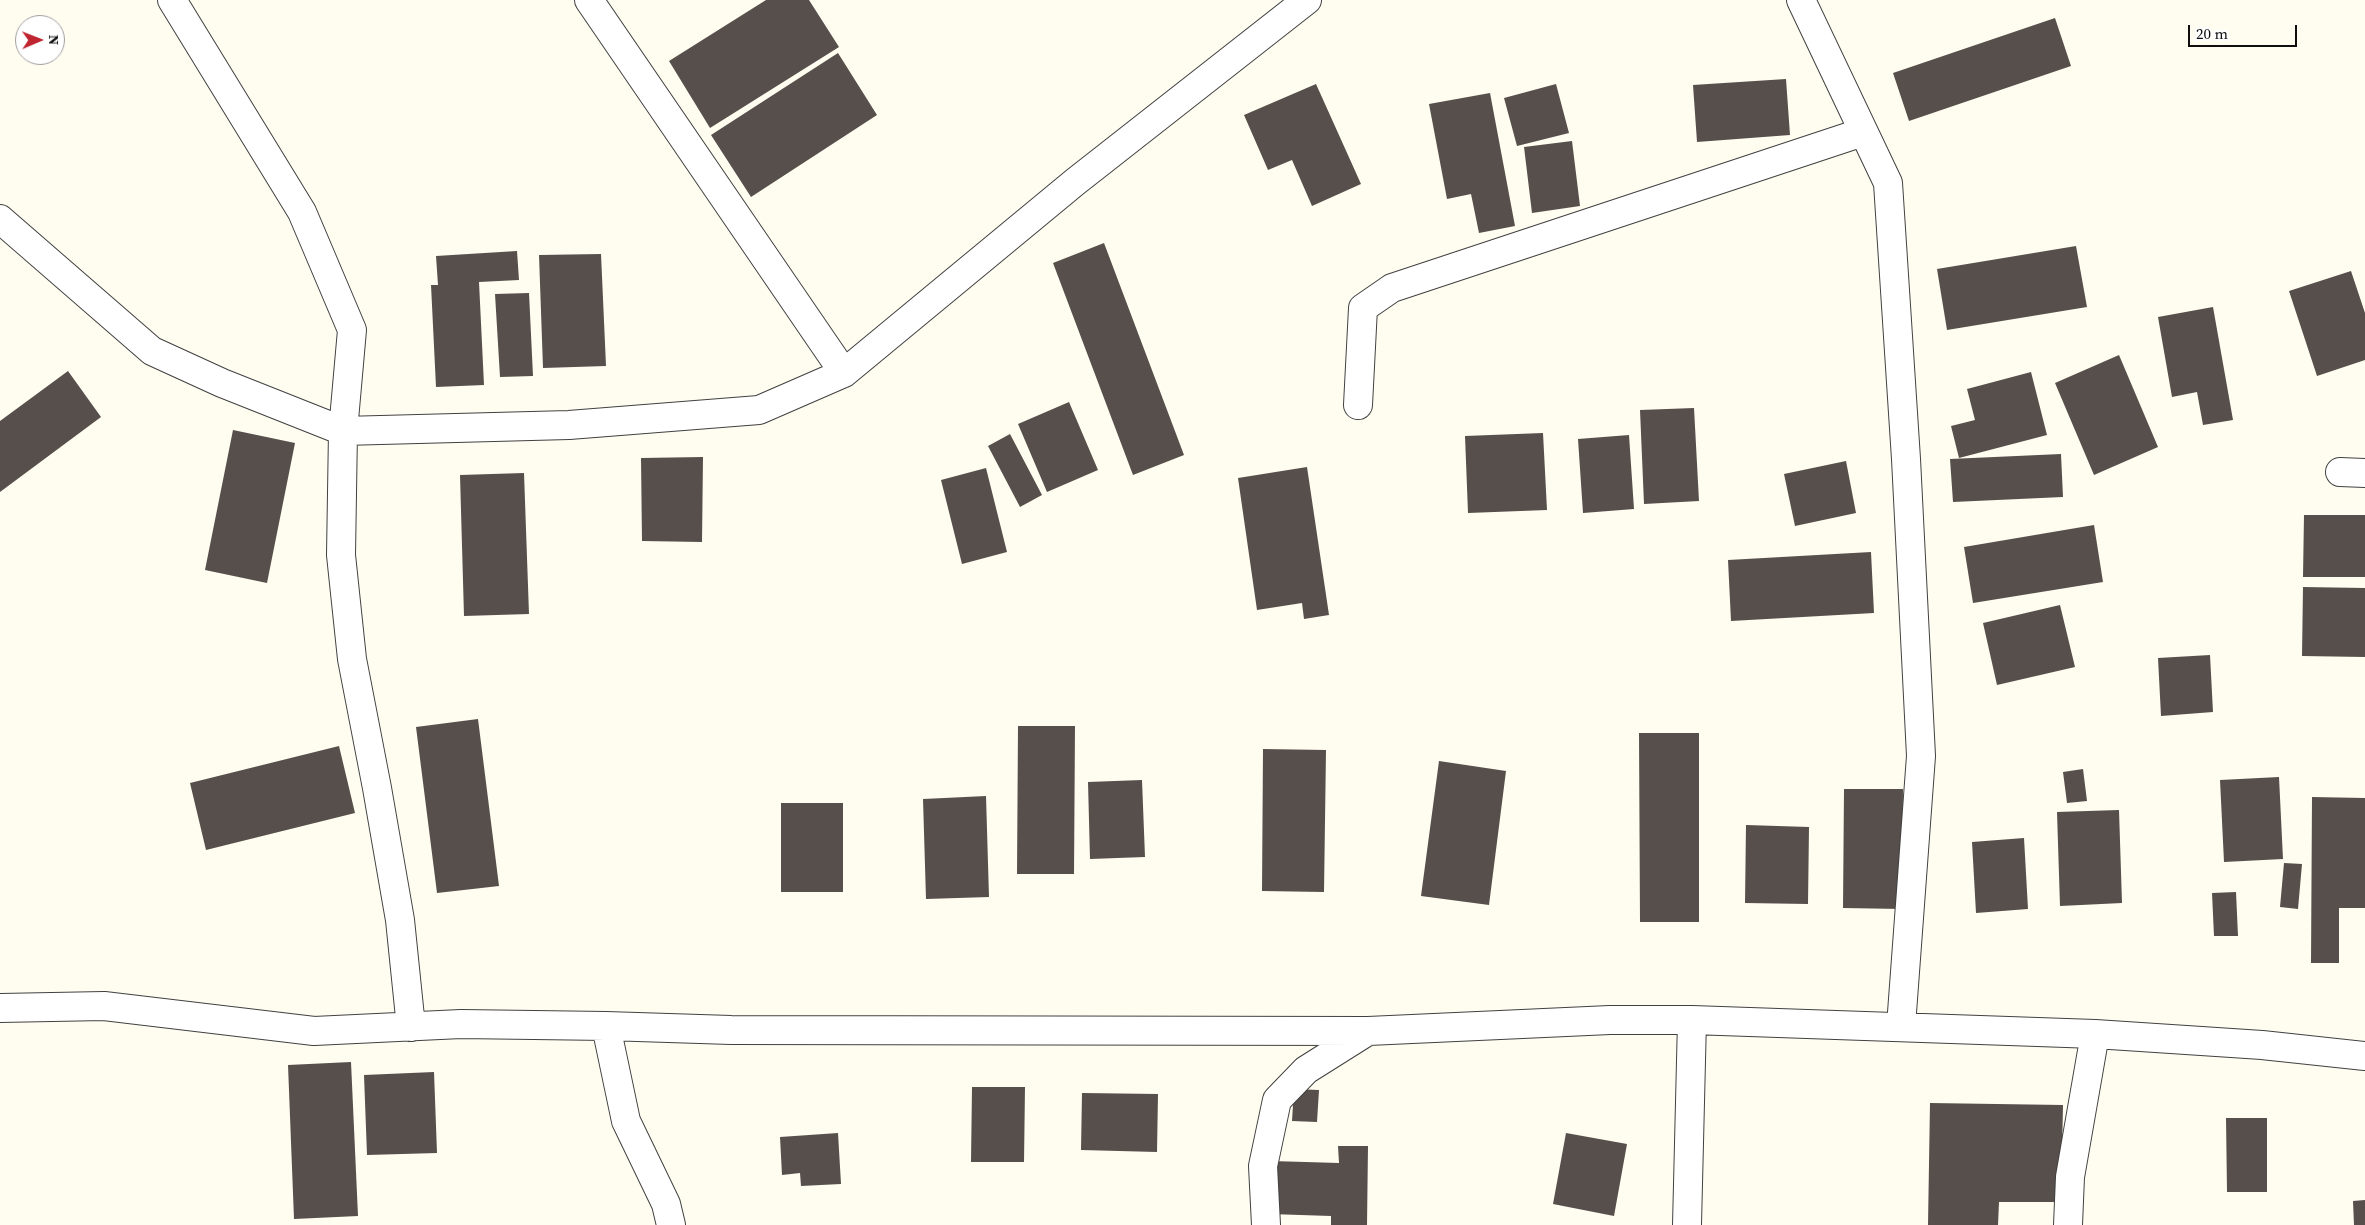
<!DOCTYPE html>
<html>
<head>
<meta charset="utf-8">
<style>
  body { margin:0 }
  #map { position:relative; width:2365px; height:1225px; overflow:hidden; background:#fffcf0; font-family:"Source Serif 4",serif }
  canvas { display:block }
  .north { position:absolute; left:15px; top:15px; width:50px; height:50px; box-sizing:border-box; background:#fff; border:1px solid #9f9f9f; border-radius:50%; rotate:89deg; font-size:14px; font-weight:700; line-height:20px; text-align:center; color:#0e0e0e }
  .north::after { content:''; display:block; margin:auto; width:18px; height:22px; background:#bf2531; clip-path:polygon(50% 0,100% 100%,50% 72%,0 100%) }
  .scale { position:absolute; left:2188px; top:25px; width:109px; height:22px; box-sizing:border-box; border:2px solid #0e0e0e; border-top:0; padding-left:6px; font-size:15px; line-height:18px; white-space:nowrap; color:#0e0e0e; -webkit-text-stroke:4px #fff; paint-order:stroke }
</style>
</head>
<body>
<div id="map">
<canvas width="2365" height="1225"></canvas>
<div class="north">N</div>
<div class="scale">20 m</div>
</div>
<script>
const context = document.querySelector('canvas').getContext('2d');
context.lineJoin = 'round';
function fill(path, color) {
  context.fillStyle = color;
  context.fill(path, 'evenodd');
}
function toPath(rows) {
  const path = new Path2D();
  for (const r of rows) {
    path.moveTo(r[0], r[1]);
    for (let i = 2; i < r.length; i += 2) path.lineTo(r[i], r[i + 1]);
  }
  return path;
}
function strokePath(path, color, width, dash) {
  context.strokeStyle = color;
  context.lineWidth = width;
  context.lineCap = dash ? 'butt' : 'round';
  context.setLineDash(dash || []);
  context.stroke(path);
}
fill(toPath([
  [766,0,809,0,839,47,710,128,669,61],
  [2055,18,2071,66,1909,121,1893,73],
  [838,53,877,115,751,197,711,135],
  [1786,79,1790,135,1697,142,1693,85],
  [1316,84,1361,184,1312,206,1292,160,1268,170,1244,115],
  [1556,84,1569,133,1517,146,1504,98],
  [1490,93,1515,226,1479,233,1471,194,1447,199,1429,104],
  [1572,141,1580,206,1532,213,1524,147],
  [1104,243,1184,455,1133,475,1053,263],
  [2076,246,2087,307,1947,330,1937,269],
  [517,251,519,280,479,282,484,385,436,387,431,285,438,285,436,256],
  [601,254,606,366,543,368,539,255],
  [2351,271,2365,313,2365,360,2317,376,2289,291],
  [529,293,533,376,500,377,495,294],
  [2213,307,2233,420,2203,425,2197,392,2172,397,2158,317],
  [2119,355,2158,447,2094,475,2055,383],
  [68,371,101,417,0,492,0,421],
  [2031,372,2047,435,1959,458,1951,426,1975,420,1967,389],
  [1069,402,1098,470,1047,492,1018,424],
  [1694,408,1699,501,1644,504,1640,410],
  [233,430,295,443,267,583,205,570],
  [1543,433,1547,510,1468,513,1465,436],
  [1010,434,1042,495,1020,507,988,446],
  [1629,435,1634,509,1583,513,1578,439],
  [2061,454,2063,497,1953,502,1950,459],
  [703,457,702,542,642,541,641,458],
  [1846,461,1856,513,1795,526,1784,474],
  [1307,467,1329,615,1304,619,1302,603,1257,610,1238,478],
  [986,468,1007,552,962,564,941,480],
  [524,473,529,614,464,616,460,475],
  [2304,515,2365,515,2365,577,2303,577],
  [2094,525,2103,582,1973,603,1964,547],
  [1871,552,1874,613,1731,621,1728,560],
  [2303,587,2365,588,2365,657,2302,656],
  [2060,605,2075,667,1997,685,1983,623],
  [2210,655,2213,712,2161,716,2158,658],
  [478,719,499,886,437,893,416,727],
  [1018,726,1075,726,1074,874,1017,874],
  [1639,733,1699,733,1699,922,1640,922],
  [339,746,355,813,206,850,190,783],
  [1263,749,1326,750,1324,892,1262,891],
  [1439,761,1506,771,1489,905,1421,896],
  [2083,769,2087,801,2067,803,2063,772],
  [2279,777,2283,859,2224,862,2220,780],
  [1142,780,1145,857,1090,859,1088,782],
  [1844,789,1903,789,1902,909,1843,908],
  [986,796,989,897,926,899,923,799],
  [2312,797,2365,798,2365,908,2339,908,2339,963,2311,963],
  [781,803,843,803,843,892,781,892],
  [2119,810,2122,903,2060,906,2057,812],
  [1746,825,1809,827,1808,904,1745,903],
  [2024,838,2028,909,1976,913,1972,842],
  [2284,863,2302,864,2298,909,2280,907],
  [2236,892,2238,936,2214,936,2212,893],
  [351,1062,358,1216,294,1219,288,1065],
  [434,1072,437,1153,367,1155,364,1075],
  [972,1087,1025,1087,1024,1162,971,1162],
  [1294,1089,1319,1090,1317,1122,1292,1121],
  [1082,1093,1158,1094,1157,1152,1081,1150],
  [1930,1103,2063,1105,2061,1202,1999,1202,1998,1225,1928,1225],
  [2226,1118,2267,1118,2267,1192,2227,1192],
  [838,1133,841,1184,801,1186,800,1173,782,1175,780,1137],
  [1566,1133,1627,1144,1614,1216,1553,1204],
  [1338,1146,1368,1146,1367,1225,1331,1225,1331,1216,1270,1214,1271,1161,1339,1163],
  [2365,1200,2365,1225,2354,1225,2353,1201]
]), '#574f4b');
const minor = toPath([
  [172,0,302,212,352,330,343,431,341,555,352,659,377,788,400,920,411,1027],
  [589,0,844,373],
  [1801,0,1888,183,1906,459,1921,756,1901,1026],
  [0,219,152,351,222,383,343,431,569,425,759,410,844,373,1075,182,1307,0],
  [1358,405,1363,308,1392,288,1863,132],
  [2340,472,2365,473],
  [0,1008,104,1006,314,1031,461,1024,606,1026,731,1030,1368,1031,1610,1020,1692,1020,2095,1034,2262,1045,2365,1056],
  [606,1026,626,1121,666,1204,671,1225],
  [1266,1225,1263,1166,1277,1100,1306,1070,1368,1031],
  [1687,1225,1692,1020],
  [2068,1225,2070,1177,2095,1034]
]);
strokePath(minor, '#414141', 30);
strokePath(minor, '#fff', 28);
</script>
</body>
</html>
